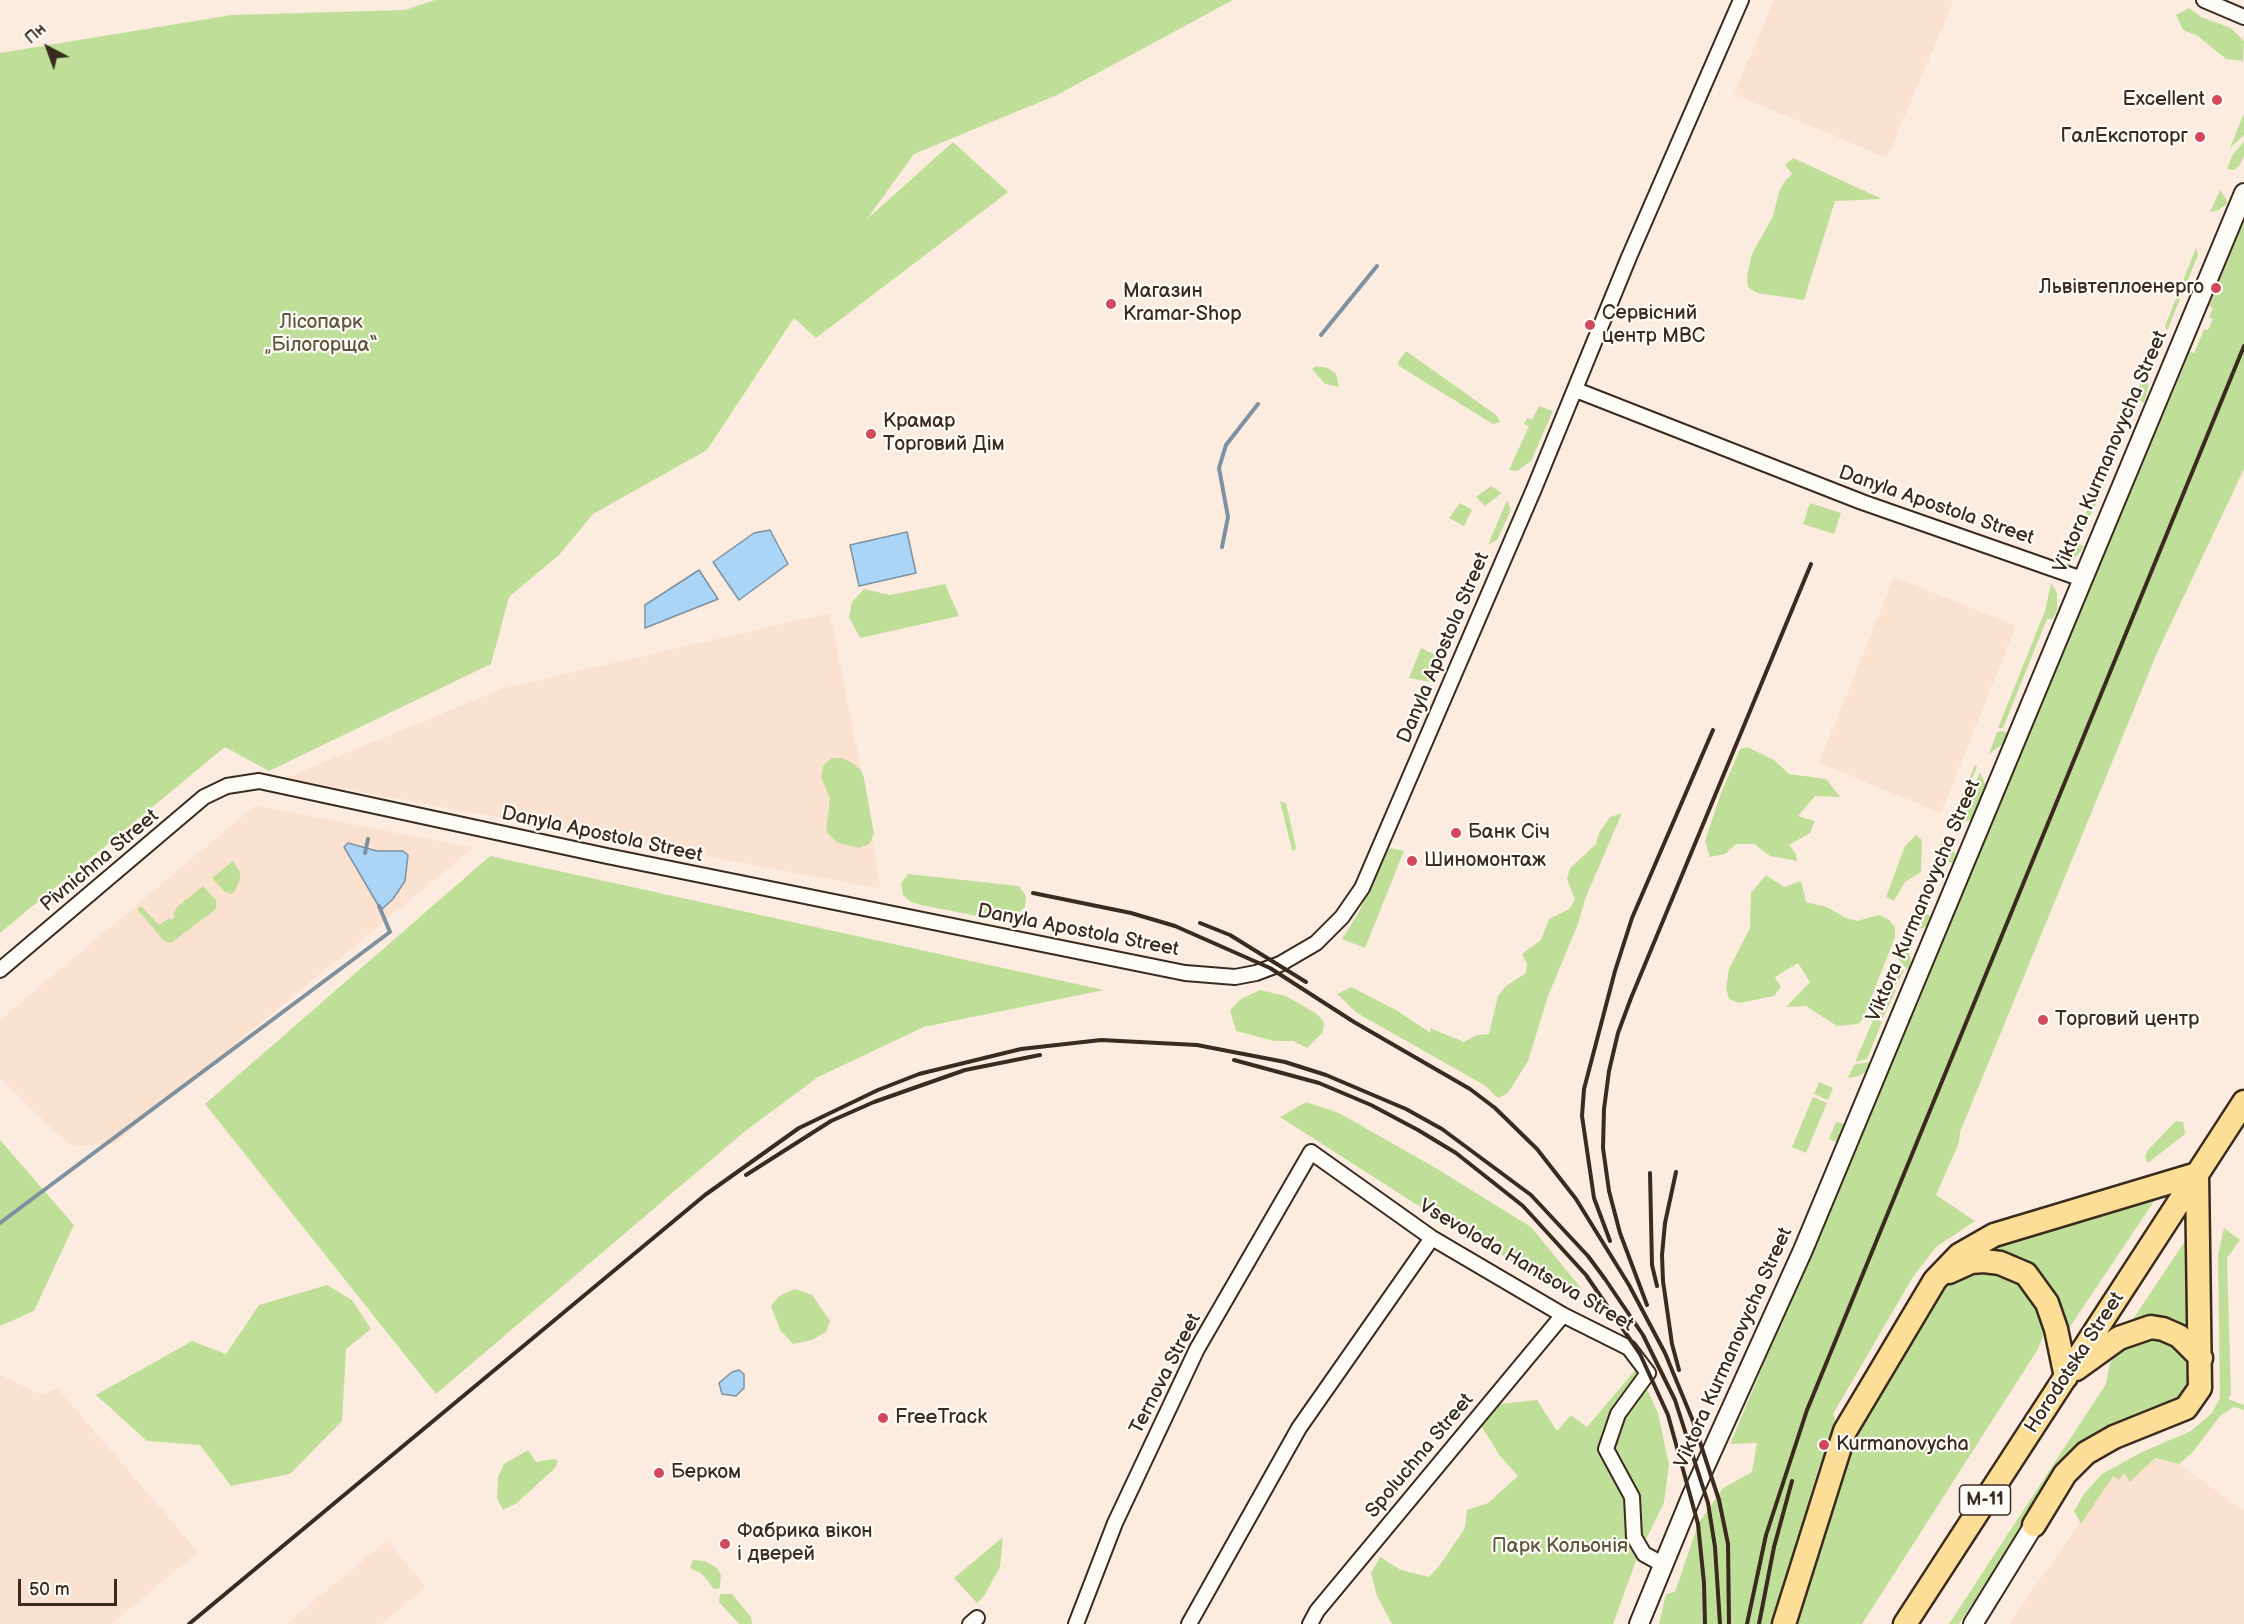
<!DOCTYPE html>
<html>
<head>
<meta charset="utf-8">
<style>
  body { margin:0 }
  #map { position:relative; width:2244px; height:1624px; overflow:hidden; background:#fcece0; font-family:"Balsamiq Sans",sans-serif }
  canvas { display:block }
  .north { position:absolute; left:18px; top:18px; width:60px; height:60px; -webkit-text-stroke:4px #fdfcf7; paint-order:stroke; rotate:319deg; font-size:16px; font-weight:700; line-height:24px; text-align:center; color:#3b2a1e }
  .north::after { content:''; display:block; margin:auto; width:21px; height:27px; background:#3b2a1e; clip-path:polygon(50% 0,100% 100%,50% 72%,0 100%) }
  .scale { position:absolute; left:18px; top:1579px; width:99px; height:27px; box-sizing:border-box; border:3px solid #3b2a1e; border-top:0; padding-left:8px; font-size:18px; line-height:21px; white-space:nowrap; color:#3b2a1e; -webkit-text-stroke:4px #fdfcf7; paint-order:stroke }
</style>
</head>
<body>
<div id="map">
<canvas width="2244" height="1624"></canvas>
<div class="north">Пн</div>
<div class="scale">50 m</div>
</div>
<script>
const context = document.querySelector('canvas').getContext('2d');
context.lineJoin = 'round';
function fill(path, color) {
  context.fillStyle = color;
  context.fill(path, 'evenodd');
}
function toPath(rows) {
  const path = new Path2D();
  for (const r of rows) {
    path.moveTo(r[0], r[1]);
    for (let i = 2; i < r.length; i += 2) path.lineTo(r[i], r[i + 1]);
  }
  return path;
}
function strokePath(path, color, width, dash) {
  context.strokeStyle = color;
  context.lineWidth = width;
  context.lineCap = dash ? 'butt' : 'round';
  context.setLineDash(dash || []);
  context.stroke(path);
}
function drawText(font, color, halo, rows, align = 'center') {
  context.font = font + ' "Balsamiq Sans",sans-serif';
  context.lineWidth = 4.5;
  context.setLineDash([]);
  context.textBaseline = 'middle';
  context.strokeStyle = halo;
  context.fillStyle = color;
  for (const [text, x, y, turn = 0] of rows) {
    context.save();
    context.translate(x, y);
    context.rotate((+turn || 0) * Math.PI / 180);
    context.textAlign = isNaN(turn) ? turn : align;
    if (halo) context.strokeText(text, 0, 0);
    context.fillText(text, 0, 0);
    context.restore();
  }
}
fill(toPath([
  [1774,0,1954,0,1887,158,1734,94],
  [1894,577,2016,626,1941,813,1819,763],
  [830,613,861,770,881,889,286,778,504,688],
  [256,805,473,848,114,1144,71,1146,0,1079,0,1020],
  [0,1375,42,1395,57,1388,198,1552,111,1624,0,1624],
  [2160,1452,2244,1510,2244,1624,2009,1624,2113,1475,2120,1479,2126,1469],
  [387,1541,426,1587,381,1624,286,1624]
]), '#fbe1d0');
fill(toPath([
  [435,0,1233,0,1057,95,914,154,867,219,953,142,1008,192,816,338,794,318,707,450,593,514,559,555,509,597,491,664,269,771,225,747,0,933,0,53,231,15,405,10],
  [2189,8,2201,17,2231,28,2244,41,2243,61,2226,59,2198,36,2183,30,2176,15],
  [2244,113,2244,135,2230,148],
  [2244,142,2244,156,2240,165,2234,170,2227,169,2233,154],
  [1793,158,1882,199,1835,201,1804,300,1757,293,1748,287,1747,276,1752,254,1773,216,1779,192,1784,182,1792,174,1785,165],
  [2220,190,2227,200,2226,205,2217,211,2210,212],
  [2244,221,2244,469,2157,653,1960,1132,1959,1143,1936,1195,1975,1221,1936,1247,1913,1277,1833,1414,1837,1425,1818,1469,1774,1624,1659,1624,1666,1594,1675,1592,1698,1524,1723,1488,1752,1472,1757,1443,1730,1444,2190,352,2194,353,2204,329,2208,330,2213,319,2209,317,2213,308,2209,306],
  [2196,248,2198,255,2167,331,2165,326],
  [1406,351,1496,415,1500,422,1493,424,1399,366,1398,362],
  [1316,366,1328,368,1336,374,1339,387,1325,384,1312,369],
  [2144,375,2149,385,2144,403,2135,397],
  [1539,406,1553,411,1531,461,1517,471,1509,470,1529,426,1524,424,1527,418,1532,420],
  [2106,467,2102,491,2083,531,2081,531,2079,529],
  [1491,486,1502,493,1485,506,1476,497],
  [1507,500,1511,510,1497,540,1488,545],
  [1460,503,1472,510,1464,526,1449,518],
  [1810,503,1841,513,1834,534,1803,524],
  [2073,542,2084,546,2081,551,2073,560,2060,563],
  [2051,583,2057,593,2057,610,2053,619,2047,619,2003,728,1998,728,2045,611],
  [945,584,959,616,860,638,849,617,852,602,864,589,890,595],
  [1421,648,1441,658,1430,682,1409,678],
  [2003,731,2008,733,2004,743,1989,754,1997,732],
  [1747,747,1774,760,1789,774,1826,779,1840,797,1815,796,1798,816,1815,821,1810,833,1789,845,1796,854,1797,861,1770,856,1754,844,1736,844,1725,854,1710,857,1705,841,1721,793,1740,749],
  [831,758,842,758,852,763,861,770,864,778,874,834,869,844,859,848,838,843,826,832,830,799,821,777,823,766],
  [1975,765,1977,767,1952,825,1949,824],
  [1980,772,1986,786,1976,814,1971,820,1959,823],
  [1280,801,1286,803,1296,848,1294,851,1292,850],
  [1622,813,1585,899,1578,924,1548,996,1528,1061,1508,1093,1498,1098,1484,1085,1357,1013,1337,994,1351,987,1396,1010,1431,1033,1430,1028,1464,1042,1477,1035,1489,1034,1498,996,1506,986,1526,973,1527,964,1522,954,1541,940,1549,919,1569,909,1575,900,1567,879,1570,868,1596,844,1599,833,1610,817],
  [1916,835,1922,840,1921,872,1905,882,1894,901,1886,897,1905,846],
  [1943,837,1946,839,1909,921],
  [1949,844,1955,853,1954,864,1944,860,1922,912,1933,917,1930,923,1923,928,1911,930],
  [1391,848,1404,851,1365,948,1342,939,1359,912,1387,851],
  [490,856,1104,990,924,1027,818,1077,744,1132,436,1394,205,1104],
  [233,861,240,872,240,879,235,891,231,894,225,892,212,878],
  [908,874,1019,886,1026,896,1025,907,1008,922,921,905,911,902,903,895,901,883],
  [1766,875,1784,887,1801,881,1806,902,1827,907,1846,918,1857,921,1879,915,1889,920,1895,927,1895,937,1863,1019,1858,1024,1837,1026,1806,1006,1786,1007,1810,982,1798,963,1775,977,1781,987,1774,996,1739,1003,1729,999,1726,988,1729,969,1750,928,1751,893],
  [203,886,216,900,216,909,171,943,164,941,137,909,141,906,159,925,169,918,171,920,175,917,173,914,177,907],
  [1904,946,1911,958,1912,965,1908,970,1898,959],
  [1897,963,1904,971,1896,985,1889,982],
  [1887,985,1896,990,1883,1018,1875,1015],
  [1260,990,1286,996,1317,1014,1324,1022,1323,1032,1307,1048,1293,1041,1274,1041,1236,1031,1230,1010,1241,999],
  [1874,1018,1882,1022,1867,1059,1855,1062],
  [1868,1062,1872,1063,1869,1070,1859,1076,1848,1078,1854,1065],
  [1819,1082,1833,1088,1828,1100,1814,1094],
  [1813,1097,1827,1103,1806,1153,1792,1147],
  [1306,1102,1339,1113,1434,1167,1531,1227,1581,1288,1532,1273,1422,1208,1280,1117],
  [2176,1121,2183,1122,2185,1134,2148,1163,2145,1158,2147,1151],
  [1836,1122,1847,1124,1840,1143,1829,1139],
  [0,1140,74,1225,34,1311,0,1326],
  [2157,1197,2067,1331,2050,1303,1978,1249],
  [2224,1228,2240,1240,2227,1258,2231,1395,2228,1399,2244,1405,2244,1410,2234,1407,2221,1415,2192,1453,2179,1464,2155,1458,2130,1482,2124,1473,2119,1480,2113,1476,2081,1524,2074,1511,2084,1494,2102,1474,2140,1453,2191,1431,2212,1413,2220,1398,2218,1255],
  [2191,1232,2191,1336,2131,1322],
  [1980,1268,2021,1280,2043,1313,2045,1331,2038,1349,1862,1624,1793,1624,1850,1445,1940,1288,1949,1279],
  [327,1285,352,1300,371,1329,346,1349,342,1421,290,1474,231,1486,200,1445,147,1441,96,1395,192,1341,226,1354,259,1305],
  [795,1289,812,1295,830,1321,826,1332,812,1340,793,1344,780,1330,771,1306,779,1296],
  [2161,1334,2185,1354,2190,1368,2187,1391,2179,1401,2069,1455,1959,1624,1949,1624,2106,1384,2110,1363,2117,1352,2125,1344],
  [1637,1368,1658,1413,1669,1464,1664,1503,1637,1558,1613,1624,1392,1624,1377,1596,1371,1573,1380,1557,1401,1570,1429,1577,1440,1565,1465,1528,1467,1510,1488,1503,1518,1476,1500,1456,1480,1424,1498,1404,1537,1400,1557,1431,1571,1415,1587,1427],
  [528,1450,536,1462,554,1459,558,1461,555,1468,517,1503,503,1510,497,1498,498,1477,504,1464],
  [1003,1537,1000,1567,984,1596,977,1603,954,1578],
  [693,1560,705,1561,717,1568,721,1575,720,1588,714,1589,702,1574,690,1568],
  [720,1594,732,1594,751,1617,752,1624,739,1624,719,1602]
]), '#bfdf98');
const water = toPath([
  [770,530,788,564,739,600,713,562,754,533,770,530],
  [907,532,916,573,859,586,850,545,907,532],
  [699,570,718,599,645,628,645,605,699,570],
  [348,843,377,851,403,851,408,855,405,881,393,899,381,910,344,847,348,843],
  [739,1370,744,1374,744,1388,736,1396,722,1394,719,1383,732,1372,739,1370]
]);
fill(water, '#abd5f6');
strokePath(water, '#7e91a0', 1.5);
strokePath(toPath([
  [1321,335,1377,266],
  [1222,547,1228,517,1219,468,1226,445,1258,404],
  [365,853,368,839],
  [0,1223,390,932,379,906]
]), '#7e91a0', 4);
const minor = toPath([
  [2204,0,2244,17],
  [1576,390,1862,502,2082,579],
  [0,970,204,797,227,786,259,781,607,856,1185,973,1235,977,1256,973,1280,964,1316,943,1342,917,1362,888,1534,489,1629,257,1741,0],
  [970,1624,977,1618],
  [1076,1624,1115,1523,1197,1349,1311,1152,1432,1238,1563,1315,1629,1348,1648,1373,1618,1414,1606,1449,1632,1497,1634,1537,1644,1554,1664,1565],
  [1189,1624,1299,1428,1432,1238],
  [1310,1624,1317,1611,1563,1315]
]);
const tertiary = toPath([
  [1639,1624,1692,1495,1803,1250,2244,193],
  [1973,1624,2034,1525]
]);
const primary = toPath([
  [1949,1272,1971,1262,1984,1261,2000,1263,2026,1274,2047,1303,2056,1329,2066,1377],
  [2076,1369,2119,1338,2151,1327,2163,1329,2179,1336,2201,1358],
  [2034,1525,2065,1474,2086,1453,2114,1437,2186,1408,2200,1388,2197,1174],
  [1784,1624,1845,1431,1935,1280,1959,1255,1994,1235,2197,1174],
  [1905,1624,2244,1102]
]);
strokePath(minor, '#3b2a1e', 18);
strokePath(tertiary, '#3b2a1e', 22);
strokePath(primary, '#3b2a1e', 27);
strokePath(minor, '#fdfcf7', 14);
strokePath(tertiary, '#fdfcf7', 18);
strokePath(primary, '#fdde96', 22);
strokePath(toPath([
  [1033,893,1131,913,1175,926,1270,968,1354,1022,1470,1089,1495,1108,1537,1149,1576,1199,1629,1285,1665,1353,1693,1421,1719,1500,1728,1544,1729,1624],
  [1200,923,1230,935,1306,982],
  [1234,1060,1319,1083,1371,1105,1418,1130,1456,1153,1523,1206,1586,1275,1640,1354,1668,1415,1698,1524,1704,1583,1705,1624],
  [1676,1172,1665,1223,1662,1255,1663,1281,1672,1344,1679,1370],
  [1650,1173,1652,1265,1657,1286],
  [746,1175,831,1121,874,1102,965,1070,1040,1055],
  [1610,1241,1594,1198,1582,1116,1584,1089,1615,971,1632,918,1713,730],
  [1647,1305,1620,1233,1609,1191,1603,1148,1604,1109,1609,1071,1618,1033,1631,998,1811,564],
  [189,1624,705,1195,799,1128,878,1090,919,1074,1021,1049,1101,1040,1197,1045,1285,1062,1326,1075,1406,1109,1442,1129,1531,1195,1588,1256,1605,1279,1643,1335,1675,1400,1708,1503,1715,1547,1720,1624],
  [1747,1624,1766,1535,1807,1410,2244,346],
  [1759,1624,1774,1547,1792,1481]
]), '#3b2a1e', 4);
for (const [x, y, r, color] of [
  [2217,100,6,"#d1495b"],
  [2200,137,6,"#d1495b"],
  [2216,288,6,"#d1495b"],
  [1111,304,6,"#d1495b"],
  [1590,325,6,"#d1495b"],
  [871,434,6,"#d1495b"],
  [1456,833,6,"#d1495b"],
  [1412,861,6,"#d1495b"],
  [2043,1020,6,"#d1495b"],
  [883,1418,6,"#d1495b"],
  [1824,1445,6,"#d1495b"],
  [659,1473,6,"#d1495b"],
  [725,1544,6,"#d1495b"]
]) {
  const dot = new Path2D();
  dot.arc(x, y, r, 0, 2 * Math.PI);
  context.fillStyle = color;
  context.fill(dot);
  strokePath(dot, '#fdfcf7', 2);
}
for (const [x, y, w] of [
  [1985,1500,51]
]) {
  const box = new Path2D();
  box.roundRect(x - w / 2, y - 15, w, 30, 4.5);
  context.fillStyle = '#fdfcf7';
  context.fill(box);
  strokePath(box, '#3b2a1e', 1.5);
}
drawText('bold 18px', '#3b2a1e', null, [
  ["М-11",1985,1500]
]);
drawText('20px', '#3b2a1e', '#fdfcf7', [
  ["Excellent",2205,100,"right"],
  ["ГалЕкспоторг",2188,137,"right"],
  ["Львівтеплоенерго",2204,288,"right"],
  ["Магазин",1123,292],
  ["Kramar-Shop",1123,315],
  ["Сервісний",1602,314],
  ["центр МВС",1602,337],
  ["Крамар",883,422],
  ["Торговий Дім",883,445],
  ["Банк Січ",1468,833],
  ["Шиномонтаж",1424,861],
  ["Торговий центр",2055,1020],
  ["FreeTrack",895,1418],
  ["Kurmanovycha",1836,1445],
  ["Берком",671,1473],
  ["Фабрика вікон",737,1532],
  ["і дверей",737,1555]
], 'left');
drawText('20px', '#5c573c', '#fdfcf7', [
  ["Лісопарк",321,323],
  ["„Білогорща“",321,346],
  ["Парк Кольонія",1560,1547]
]);
drawText('20px', '#3b2a1e', '#fdfcf7', [
  ["Viktora Kurmanovycha Street",2111,452,-67],
  ["Danyla Apostola Street",1936,506,19],
  ["Danyla Apostola Street",1444,648,-67],
  ["Danyla Apostola Street",602,835,12],
  ["Pivnichna Street",100,861,-40],
  ["Viktora Kurmanovycha Street",1924,901,-67],
  ["Danyla Apostola Street",1078,931,11],
  ["Vsevoloda Hantsova Street",1526,1266,30],
  ["Viktora Kurmanovycha Street",1734,1348,-66],
  ["Horodotska Street",2075,1363,-57],
  ["Ternova Street",1166,1374,-63],
  ["Spoluchna Street",1420,1456,-50]
]);
</script>
</body>
</html>
